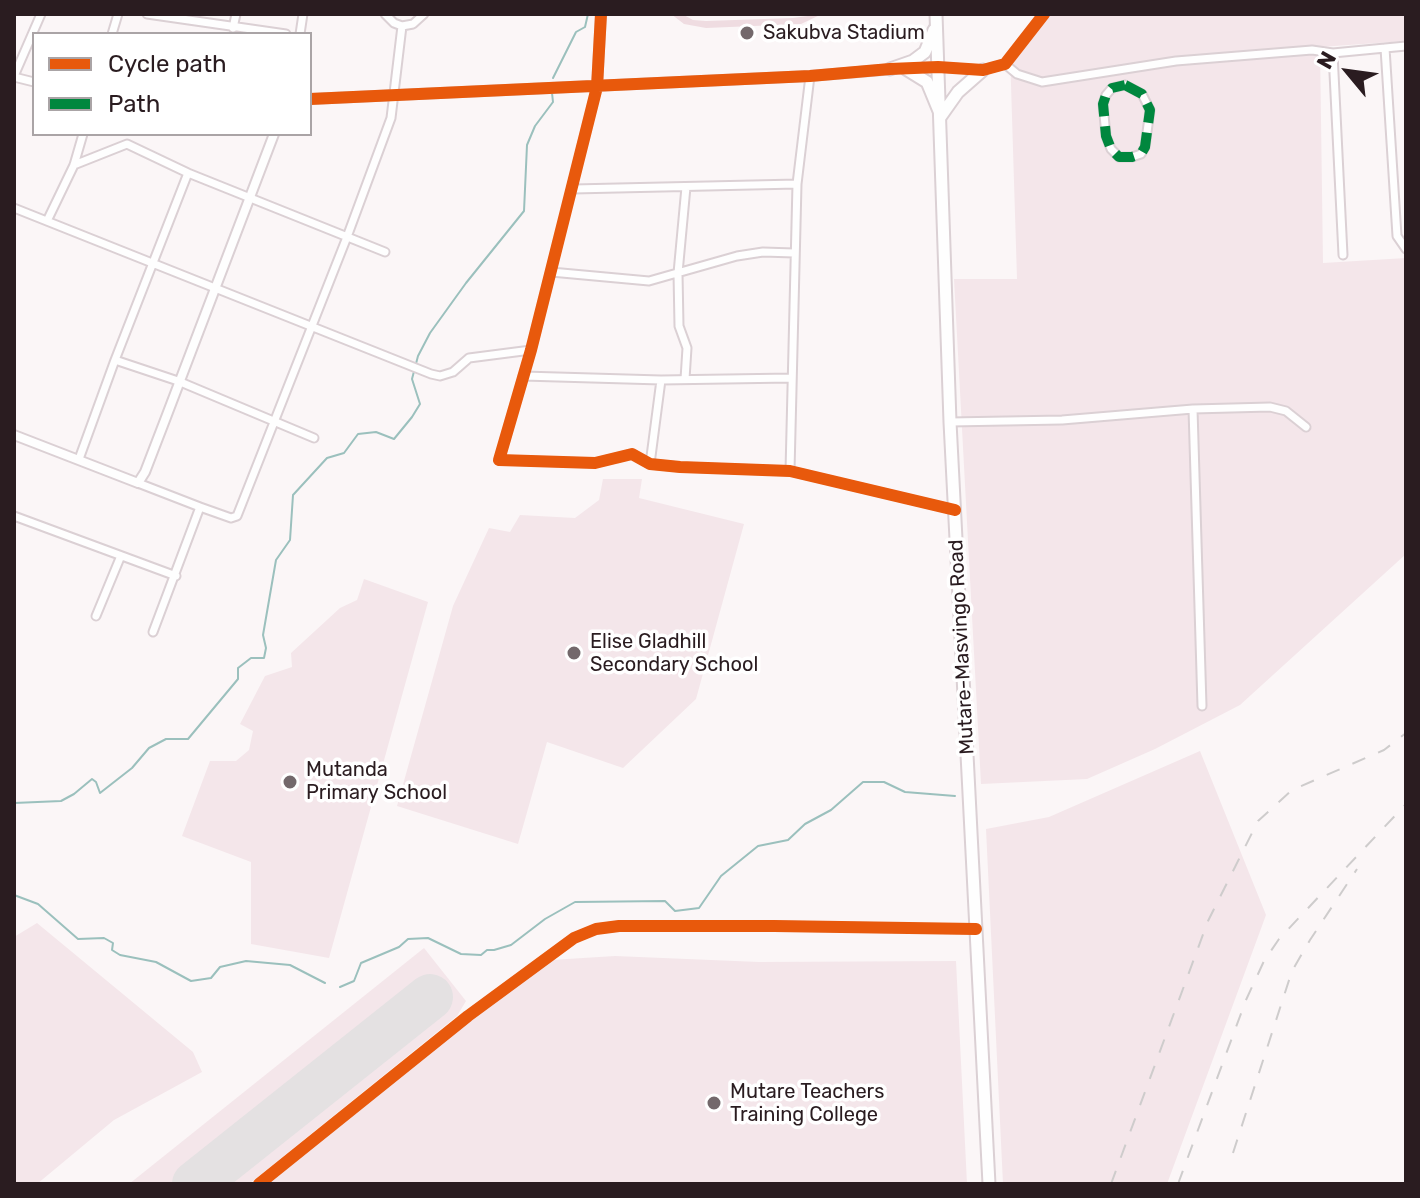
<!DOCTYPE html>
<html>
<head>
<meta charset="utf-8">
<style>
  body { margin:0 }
  #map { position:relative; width:1420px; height:1198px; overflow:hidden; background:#fbf6f7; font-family:Rubik,sans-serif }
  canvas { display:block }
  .frame { position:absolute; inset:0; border:16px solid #2a1c20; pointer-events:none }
  .legend { position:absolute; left:32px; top:32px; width:280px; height:104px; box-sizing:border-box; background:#fff; border:2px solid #aaa4a6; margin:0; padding:10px 14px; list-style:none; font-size:24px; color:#2a1c20 }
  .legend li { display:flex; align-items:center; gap:16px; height:40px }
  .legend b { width:40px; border:2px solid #aaa4a6 }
  .north { position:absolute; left:1308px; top:32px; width:80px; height:80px; -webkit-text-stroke:6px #fff; paint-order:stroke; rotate:299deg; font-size:22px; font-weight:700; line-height:32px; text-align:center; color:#2a1c20 }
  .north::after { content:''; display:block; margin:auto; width:28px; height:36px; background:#2a1c20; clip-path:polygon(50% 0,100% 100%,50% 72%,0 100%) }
</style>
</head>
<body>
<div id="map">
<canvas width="1420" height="1198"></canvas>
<div class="frame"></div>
<ul class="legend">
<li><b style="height:10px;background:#e8590c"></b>Cycle path</li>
<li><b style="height:10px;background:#00873e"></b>Path</li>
</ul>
<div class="north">N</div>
</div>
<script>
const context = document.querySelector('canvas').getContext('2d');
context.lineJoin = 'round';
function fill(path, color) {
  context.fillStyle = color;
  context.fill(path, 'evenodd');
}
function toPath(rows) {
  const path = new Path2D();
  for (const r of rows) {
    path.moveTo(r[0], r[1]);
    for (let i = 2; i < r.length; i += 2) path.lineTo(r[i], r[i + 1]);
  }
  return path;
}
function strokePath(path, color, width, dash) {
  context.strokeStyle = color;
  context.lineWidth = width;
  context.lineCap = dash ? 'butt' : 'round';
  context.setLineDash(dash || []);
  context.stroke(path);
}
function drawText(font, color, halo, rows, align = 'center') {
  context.font = font + ' Rubik,sans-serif';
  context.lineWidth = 7;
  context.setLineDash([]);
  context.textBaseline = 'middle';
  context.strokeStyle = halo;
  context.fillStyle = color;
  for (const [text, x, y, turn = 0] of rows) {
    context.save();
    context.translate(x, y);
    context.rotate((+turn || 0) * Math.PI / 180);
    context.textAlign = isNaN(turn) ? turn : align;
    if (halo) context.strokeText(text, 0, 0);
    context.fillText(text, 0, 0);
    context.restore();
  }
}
fill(toPath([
  [1039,14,1406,14,1406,41,1320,47,1323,263,1406,258,1406,554,1240,705,1155,749,1087,779,981,784,954,279,1017,279,1010,52],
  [603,479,642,479,639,498,744,524,696,699,623,768,547,742,518,844,397,806,453,606,489,528,510,532,520,515,575,518,599,500],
  [364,579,428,602,329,958,251,944,251,862,182,836,210,761,236,761,249,750,253,731,240,724,265,676,292,667,291,653,340,608,357,600],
  [1200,751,1266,915,1167,1184,1003,1184,986,829,1049,817],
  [37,923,193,1052,202,1072,114,1120,37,1184,14,1184,14,937],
  [424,948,466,1001,457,1016,249,1184,129,1184],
  [615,956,759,962,956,961,967,1184,267,1184,467,1022,551,960]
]), '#f4e6ea');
fill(toPath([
  [671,14,682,14,693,20,706,21,793,18,822,14,801,24,706,28,684,24]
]), '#efdce1');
strokePath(toPath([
  [553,78,576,32,585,27,588,14],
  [14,803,61,801,74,794,92,779,96,782,100,793,132,768,149,748,166,739,188,739,238,679,238,668,251,658,264,658,266,648,263,635,276,560,290,540,293,495,327,458,344,453,358,434,376,432,394,439,412,417,420,404,412,379,418,356,430,333,466,283,524,211,527,145,535,126,553,102,552,93],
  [14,895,38,904,78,939,104,938,113,943,112,950,120,955,156,962,191,981,211,978,220,967,246,961,290,965,325,983],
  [340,987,354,981,361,963,399,947,408,939,428,938,461,954,481,955,487,950,494,950,511,945,545,919,575,902,665,901,675,911,699,908,721,876,758,846,788,840,805,824,831,810,863,782,884,782,905,792,955,796]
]), '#9bc0bd', 2);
strokePath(toPath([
  [195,1184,430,997]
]), '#e4e1e2', 46);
const minor = toPath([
  [147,14,286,34],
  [385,14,394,23,402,26,413,24,424,14],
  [233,28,236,14],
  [112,34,118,14],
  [300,34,303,14],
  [1385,48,1397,236,1406,249],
  [1333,53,1343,255],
  [1005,64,1017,74,1042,82,1176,61,1312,50,1333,53,1406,46],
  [938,67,983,70,1005,64,1044,14],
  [14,76,41,14],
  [14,77,34,82],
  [1125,85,1142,94,1150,110,1145,147,1141,154,1132,157,1119,157,1111,149,1106,136,1103,104,1106,95,1112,88,1125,85],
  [597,87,531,350,499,460,595,463,632,454,650,464,680,467,790,471,955,510],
  [74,165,127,144,188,173],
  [573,189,797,184],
  [14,208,431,374,440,376,453,372,469,358,531,350],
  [47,221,74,165,83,134],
  [551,272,649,281,737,256,763,252,794,253],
  [115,360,178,381,314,438],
  [523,376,661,380,791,378],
  [685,379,687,348,679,326,678,273,686,187],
  [1193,409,1202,706],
  [950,422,1062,420,1193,409,1270,407,1286,411,1306,427],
  [79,459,115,360,188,173,385,252],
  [650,464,661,380],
  [790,471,797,184,810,76],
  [138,483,200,507,153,632],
  [200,507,231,518,237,516,347,237,391,118,402,26],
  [14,516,176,576],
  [96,616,120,558,119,555],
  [259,1184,468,1016,574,938,596,929,619,926,774,926,976,929]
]);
const tertiary = toPath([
  [907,69,938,67],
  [597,87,601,14],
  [310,99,810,76,894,69],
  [14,435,138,483,145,472,165,420,274,134]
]);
const trunk = toPath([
  [936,14,950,422,989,1184],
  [890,69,913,61,925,52,934,30],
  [906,69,927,82,941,116,958,92,983,70]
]);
strokePath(minor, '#dbd0d4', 11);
strokePath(tertiary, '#dbd0d4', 12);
strokePath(trunk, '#dbd0d4', 15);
strokePath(minor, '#fefefe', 7);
strokePath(tertiary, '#fefefe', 8);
strokePath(trunk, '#fefefe', 11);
strokePath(toPath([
  [1233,1153,1292,971,1310,940,1357,869],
  [1111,1184,1208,921,1258,821,1292,790,1384,750,1406,733],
  [1178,1184,1246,1000,1264,961,1279,939,1406,804]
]), '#cecccc', 2, [14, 14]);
strokePath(toPath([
  [1125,85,1142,94,1150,110,1145,147,1141,154,1132,157,1119,157,1111,149,1106,136,1103,104,1106,95,1112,88,1125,85]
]), '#00873e', 10, [20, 10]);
strokePath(toPath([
  [601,14,597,87,531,350,499,460,595,463,632,454,650,464,680,467,790,471,955,510],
  [310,99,810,76,890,69,938,67,983,70,1005,64,1044,14],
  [259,1184,468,1016,574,938,596,929,619,926,774,926,976,929]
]), '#e8590c', 12);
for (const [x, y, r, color] of [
  [747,33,8,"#73686b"],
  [574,653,8,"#73686b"],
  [290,782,8,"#73686b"],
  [714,1103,8,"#73686b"]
]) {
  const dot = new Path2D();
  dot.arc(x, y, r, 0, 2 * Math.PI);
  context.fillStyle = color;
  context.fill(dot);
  strokePath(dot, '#fff', 3);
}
drawText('20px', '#2a1c20', '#fff', [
  ["Sakubva Stadium",763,33],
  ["Elise Gladhill",590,642],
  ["Secondary School",590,665],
  ["Mutanda",306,770],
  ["Primary School",306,793],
  ["Mutare Teachers",730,1092],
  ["Training College",730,1115]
], 'left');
drawText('20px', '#2a1c20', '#fff', [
  ["Mutare-Masvingo Road",962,647,-93]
]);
</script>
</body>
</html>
